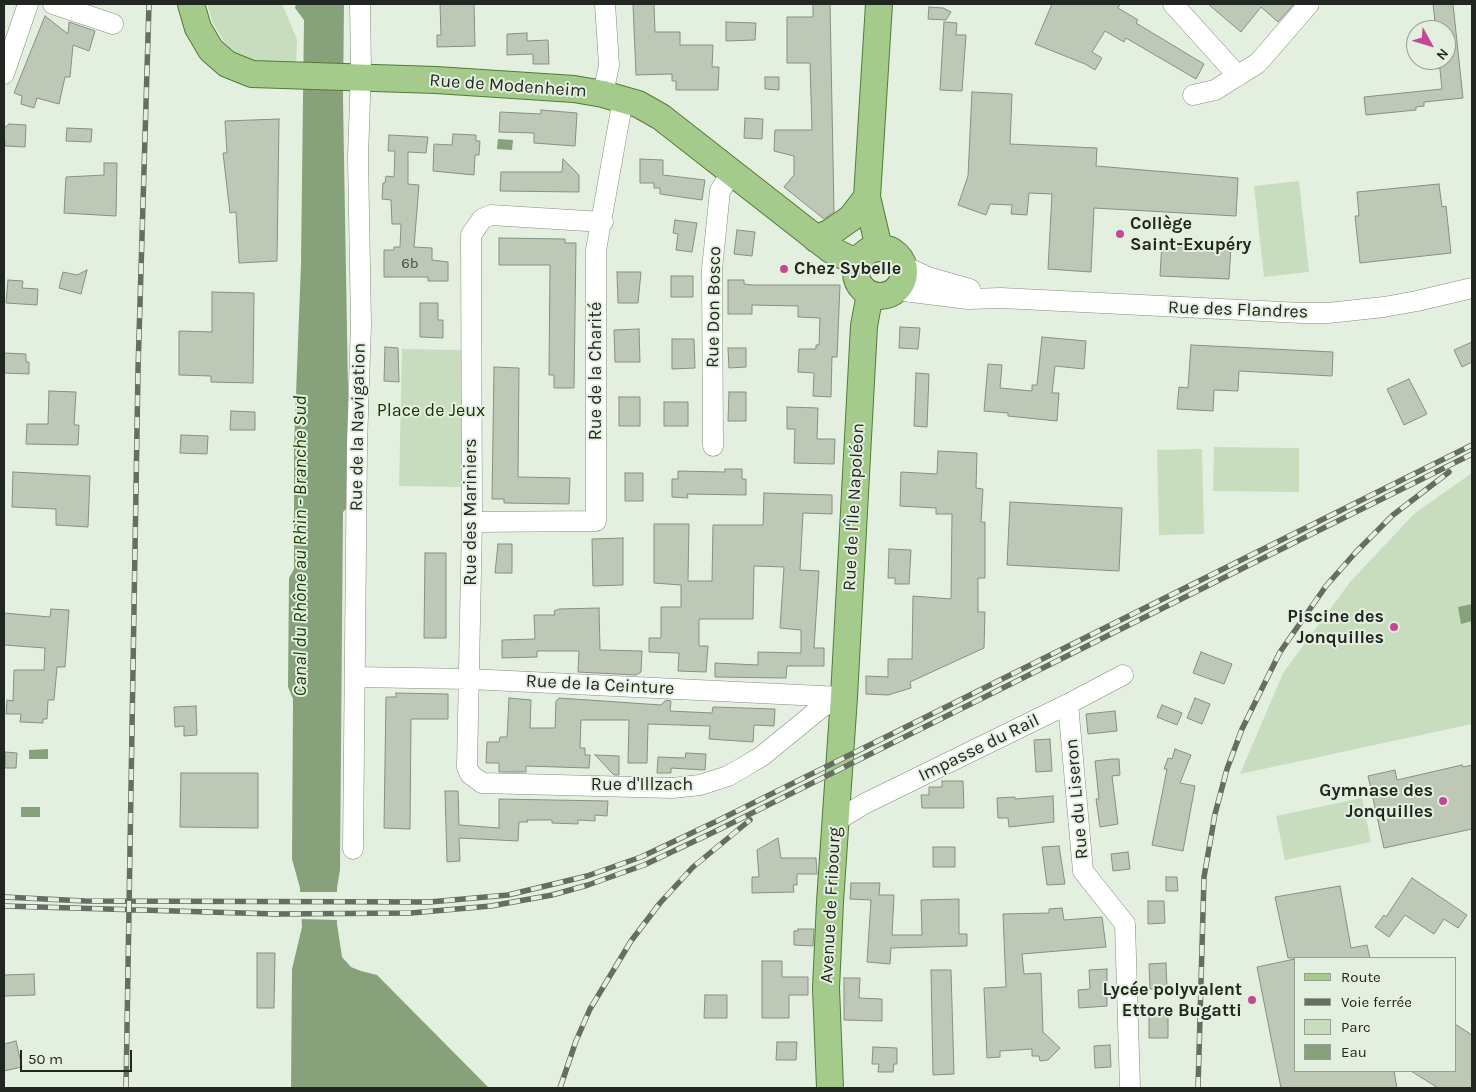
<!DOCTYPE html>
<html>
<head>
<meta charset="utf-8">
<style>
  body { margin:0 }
  #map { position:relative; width:1476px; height:1092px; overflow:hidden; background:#e4f0df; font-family:Karla,sans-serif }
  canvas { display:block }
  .frame { position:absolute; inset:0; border:5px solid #222620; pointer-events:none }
  .legend { position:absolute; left:1294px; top:957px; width:162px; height:115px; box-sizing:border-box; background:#e4f0df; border:1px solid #969f93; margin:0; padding:6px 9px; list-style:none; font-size:15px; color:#222620 }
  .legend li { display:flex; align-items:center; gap:10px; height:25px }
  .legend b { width:25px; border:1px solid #969f93 }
  .north { position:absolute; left:1406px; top:20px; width:50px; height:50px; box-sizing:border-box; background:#e4f0df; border:1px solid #969f93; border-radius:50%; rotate:129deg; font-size:14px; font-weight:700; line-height:20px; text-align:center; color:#222620 }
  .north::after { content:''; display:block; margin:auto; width:18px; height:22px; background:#c54896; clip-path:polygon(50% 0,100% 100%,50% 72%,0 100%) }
  .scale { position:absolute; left:20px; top:1050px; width:112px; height:22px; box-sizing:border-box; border:2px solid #222620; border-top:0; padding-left:6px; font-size:15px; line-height:18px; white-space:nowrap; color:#222620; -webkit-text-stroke:4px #e4f0df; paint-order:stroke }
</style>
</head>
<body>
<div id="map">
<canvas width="1476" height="1092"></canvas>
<div class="frame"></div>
<ul class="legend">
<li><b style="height:6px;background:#a4cb8c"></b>Route</li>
<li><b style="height:6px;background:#666d63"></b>Voie ferrée</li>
<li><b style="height:14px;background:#c8ddbe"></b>Parc</li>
<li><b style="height:14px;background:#87a27a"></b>Eau</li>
</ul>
<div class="north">N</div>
<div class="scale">50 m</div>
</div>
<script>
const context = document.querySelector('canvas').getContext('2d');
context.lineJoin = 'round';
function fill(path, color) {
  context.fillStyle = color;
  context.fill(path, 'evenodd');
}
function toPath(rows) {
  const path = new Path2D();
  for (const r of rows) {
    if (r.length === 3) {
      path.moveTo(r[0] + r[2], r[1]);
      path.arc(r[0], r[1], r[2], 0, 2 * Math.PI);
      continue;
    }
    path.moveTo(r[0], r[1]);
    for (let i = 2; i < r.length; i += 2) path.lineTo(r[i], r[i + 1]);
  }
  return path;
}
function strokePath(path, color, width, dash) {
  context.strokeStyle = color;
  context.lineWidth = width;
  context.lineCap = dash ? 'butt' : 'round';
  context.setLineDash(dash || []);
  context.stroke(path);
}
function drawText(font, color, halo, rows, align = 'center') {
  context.font = font + ' Karla,sans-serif';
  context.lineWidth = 4;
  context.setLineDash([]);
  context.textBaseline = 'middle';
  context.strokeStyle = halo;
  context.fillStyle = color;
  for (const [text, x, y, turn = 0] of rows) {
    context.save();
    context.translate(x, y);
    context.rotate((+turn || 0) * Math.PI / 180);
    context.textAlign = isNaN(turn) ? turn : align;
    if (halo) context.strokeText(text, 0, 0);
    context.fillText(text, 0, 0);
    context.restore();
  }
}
fill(toPath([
  [207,4,282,4,297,39,296,67,262,66,236,54,225,43,213,23],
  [1299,181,1309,272,1264,277,1254,186],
  [402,349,463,350,461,487,399,486],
  [1214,447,1299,448,1299,492,1213,491],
  [1202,449,1204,534,1159,535,1157,450],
  [1472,473,1472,724,1240,774,1283,673,1350,582,1415,513],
  [1362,798,1371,842,1285,860,1276,816]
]), '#c8ddbe');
fill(toPath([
  [296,4,344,4,343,99,350,505,343,512,340,870,337,888,337,924,342,957,351,967,361,971,377,975,489,1088,291,1088,292,969,302,927,300,888,292,859,293,699,288,687,289,578,294,569,294,446,301,264,303,96,304,20,295,8],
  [498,139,513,140,512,150,497,149],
  [1472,604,1472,621,1461,624,1458,607],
  [48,749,48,759,29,759,29,750],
  [21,807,40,807,40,817,21,817]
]), '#87a27a');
fill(toPath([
  [297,892,339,892,339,920,299,919]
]), '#e4f0df');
const building = toPath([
  [440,4,474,4,475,46,437,47,437,35,441,35,440,4],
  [633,4,654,4,655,32,680,32,680,45,713,45,712,67,719,67,718,90,676,90,676,81,672,81,672,74,636,75,633,4],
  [813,4,830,4,834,212,824,219,784,187,794,175,794,156,774,151,775,130,812,130,810,63,787,63,787,17,813,17,813,4],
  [1052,4,1120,4,1118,8,1138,20,1136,23,1204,64,1196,79,1126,38,1124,42,1105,31,1092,52,1102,58,1095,70,1085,64,1035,44,1052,4],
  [1208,4,1294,4,1278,22,1261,7,1241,32,1208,4],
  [1433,4,1453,4,1463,98,1424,102,1424,106,1416,107,1416,110,1366,115,1364,97,1442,89,1439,60,1446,60,1446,30,1436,30,1433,4],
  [929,7,943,8,951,12,946,20,928,19,929,7],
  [45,16,68,34,69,22,95,31,89,51,73,45,70,77,65,77,59,104,37,98,34,108,21,104,22,96,14,93,45,16],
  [726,22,756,23,755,40,726,41,726,22],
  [944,22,957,23,956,35,966,35,962,91,940,90,944,22],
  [527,33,527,41,548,40,549,64,533,64,533,54,507,55,507,34,527,33],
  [765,77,779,77,779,90,765,89,765,77],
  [972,92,1012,94,1010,144,1097,148,1096,166,1238,178,1236,216,1094,208,1091,272,1048,269,1052,194,1029,193,1027,215,1011,214,1012,205,990,204,986,215,958,205,968,176,972,92],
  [541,110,577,113,575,146,534,143,534,133,499,132,500,112,541,114,541,110],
  [745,118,763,119,762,139,744,138,745,118],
  [279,119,277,261,239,263,236,212,230,213,223,153,227,153,225,121,279,119],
  [9,124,26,125,25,147,5,146,4,128,9,124],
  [67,128,92,129,91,142,66,141,67,128],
  [453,134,476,135,476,141,480,141,479,155,475,155,474,175,433,171,434,144,452,145,453,134],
  [389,135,428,137,426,153,408,152,408,184,419,185,414,247,432,248,432,260,448,262,448,281,428,281,428,277,384,277,384,250,394,250,394,247,400,247,401,224,392,224,391,200,382,199,383,183,385,183,386,176,394,177,395,151,388,151,389,135],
  [563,159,579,175,579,192,500,191,501,172,562,172,563,159],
  [640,159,663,160,663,175,705,180,702,200,660,194,660,188,654,188,654,183,640,183,640,159],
  [104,163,117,163,116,216,64,213,66,177,104,175,104,163],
  [1439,184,1442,207,1446,206,1451,253,1360,263,1355,216,1359,216,1357,192,1439,184],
  [675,220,697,223,692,252,676,250,678,234,673,233,675,220],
  [737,230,755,232,752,256,734,254,737,230],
  [499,238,565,239,565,243,576,243,574,388,554,388,554,375,549,375,550,265,499,265,499,238],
  [1162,242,1231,246,1229,279,1160,276,1162,242],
  [87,270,81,294,59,288,63,272,77,275,87,270],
  [617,272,641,272,638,303,618,303,617,272],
  [671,276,693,276,693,297,671,297,671,276],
  [8,280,23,281,22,288,38,289,37,305,6,303,8,280],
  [728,280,744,280,744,284,752,285,840,285,837,357,832,357,831,397,813,396,814,373,798,372,799,349,816,349,816,345,819,345,820,318,798,317,798,306,752,305,752,314,728,314,728,280],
  [212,292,254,293,253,383,211,382,211,376,179,375,179,331,212,332,212,292],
  [420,303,438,303,438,320,443,320,443,338,420,337,420,303],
  [900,327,920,328,918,349,899,348,900,327],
  [639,329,640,362,615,362,614,330,639,329],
  [1042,337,1086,341,1084,369,1055,366,1052,393,1059,393,1057,421,1008,416,1008,413,984,411,988,364,1002,365,1000,388,1032,391,1032,385,1037,385,1042,337],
  [672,339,694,339,695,368,672,369,672,339],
  [1472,342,1472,362,1462,367,1454,350,1472,342],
  [1191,345,1333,352,1332,376,1239,371,1238,391,1214,390,1213,411,1177,409,1179,387,1188,388,1191,345],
  [385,347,398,348,399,382,384,381,385,347],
  [728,348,746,348,746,367,729,368,728,348],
  [4,353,26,354,26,362,29,362,29,374,4,373,4,353],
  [494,367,519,368,518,477,570,478,569,504,504,503,504,499,492,499,494,367],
  [916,373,929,374,927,427,914,426,916,373],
  [1409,379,1427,414,1404,425,1387,389,1409,379],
  [49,391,76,392,74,425,79,425,78,445,26,444,27,424,48,424,49,391],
  [729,392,746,392,746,421,728,421,729,392],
  [619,397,640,397,640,426,619,426,619,397],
  [664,402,688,402,688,426,664,426,664,402],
  [787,407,818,408,817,439,835,439,834,464,794,463,795,429,787,429,787,407],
  [231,411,255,412,255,430,230,430,231,411],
  [181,435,208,436,207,454,180,453,181,435],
  [938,451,977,453,976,488,983,489,981,522,985,522,985,578,978,578,978,612,985,612,984,648,910,682,911,688,888,695,866,694,866,676,888,677,888,659,912,659,913,596,951,599,952,514,936,514,936,508,900,506,901,472,937,474,938,451],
  [725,469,742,469,742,479,746,479,746,495,687,494,688,498,672,497,672,479,678,479,678,471,725,472,725,469],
  [13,472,90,476,88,527,56,525,56,509,12,507,13,472],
  [625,473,643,473,643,501,625,501,625,473],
  [764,493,832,495,832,514,803,513,800,570,819,571,814,648,824,648,824,666,787,666,786,678,715,677,715,663,758,665,758,652,801,653,801,630,780,628,784,567,754,566,753,619,699,619,699,646,708,646,706,672,678,671,679,653,649,652,649,638,661,638,661,607,681,607,681,585,654,583,654,524,689,524,688,581,712,581,713,525,763,525,764,493],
  [1010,502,1122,508,1119,571,1007,565,1010,502],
  [623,538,623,585,593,586,592,539,623,538],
  [498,544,512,544,512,573,495,573,498,544],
  [889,549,911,550,909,584,895,584,895,578,888,578,889,549],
  [425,553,446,553,446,638,424,638,425,553],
  [599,608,600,650,642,651,641,672,636,675,578,672,579,651,537,651,537,657,502,658,502,640,535,639,534,615,555,615,554,611,559,609,599,608],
  [51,609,69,610,65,667,57,667,54,700,48,700,47,719,43,719,43,723,20,722,21,714,6,714,7,700,13,701,14,670,44,670,45,648,4,645,4,613,50,617,51,609],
  [1201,652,1232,664,1224,684,1193,673,1201,652],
  [396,693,448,694,448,719,411,719,410,829,384,828,386,697,396,697,396,693],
  [509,698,531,700,530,728,555,728,556,701,559,698,661,705,666,700,671,701,670,711,712,713,713,707,775,709,774,726,754,725,753,742,709,739,710,726,648,724,647,763,628,763,629,720,581,720,580,748,585,748,585,755,590,755,589,768,526,766,526,772,499,772,499,763,486,763,487,742,499,742,500,737,507,737,509,698],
  [1195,698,1210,704,1202,724,1187,718,1195,698],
  [1162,705,1182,713,1177,725,1157,717,1162,705],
  [196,706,197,735,184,736,184,726,175,727,174,707,196,706],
  [1115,711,1117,731,1088,734,1086,714,1115,711],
  [1050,739,1052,771,1036,772,1034,740,1050,739],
  [1175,749,1191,755,1180,783,1195,786,1183,851,1152,845,1167,769,1164,769,1168,758,1172,759,1175,749],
  [5,752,17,753,16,768,5,768,5,752],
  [686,753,706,754,705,770,671,768,671,773,657,773,658,757,685,758,686,753],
  [595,755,619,756,619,775,614,775,595,755],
  [1112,759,1119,759,1120,775,1112,776,1118,824,1100,827,1096,799,1099,799,1095,761,1112,759],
  [1462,765,1463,767,1472,765,1472,829,1384,848,1368,776,1395,770,1397,780,1462,765],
  [181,773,258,773,258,828,180,827,181,773],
  [942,781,963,781,964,808,922,808,921,795,929,795,929,787,942,787,942,781],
  [445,791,458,791,459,825,499,828,499,799,608,801,607,816,595,815,595,821,578,820,578,824,552,823,552,820,527,820,528,822,519,822,518,841,459,838,460,861,447,862,445,791],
  [1053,796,1054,822,1009,827,1008,818,998,818,997,798,1015,797,1015,799,1053,796],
  [778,838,781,858,816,858,817,874,797,874,797,885,793,885,794,892,752,893,752,877,759,877,757,850,778,838],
  [1059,846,1065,884,1047,885,1042,847,1059,846],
  [933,847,955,847,955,867,933,867,933,847],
  [1128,852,1130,869,1113,871,1111,854,1128,852],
  [1166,877,1177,877,1178,891,1166,891,1166,877],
  [1412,878,1467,915,1458,928,1444,919,1434,934,1405,915,1389,937,1375,927,1384,915,1386,917,1412,878],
  [851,883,880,883,879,895,894,895,892,935,922,935,921,900,959,899,959,934,967,934,967,946,891,948,890,964,867,962,871,900,850,899,851,883],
  [1340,886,1351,948,1367,945,1370,958,1288,958,1275,897,1340,886],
  [1148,901,1164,901,1165,923,1148,924,1148,901],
  [1062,908,1064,920,1102,917,1106,947,1022,954,1024,974,1041,973,1043,1032,1060,1048,1048,1060,1040,1061,1039,1056,1032,1056,1032,1049,1000,1051,1000,1057,987,1058,984,988,1006,987,1003,914,1049,913,1049,909,1062,908],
  [798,929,814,929,813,946,794,945,794,931,798,931,798,929],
  [257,953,275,953,274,1008,257,1008,257,953],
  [1295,959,1295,1071,1394,1071,1397,1088,1281,1088,1257,967,1295,959],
  [762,961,782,961,782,977,808,977,808,995,789,995,789,1018,762,1018,762,961],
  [1166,963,1167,988,1150,989,1149,964,1166,963],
  [1107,969,1107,1006,1079,1008,1078,990,1090,989,1089,970,1107,969],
  [931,970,951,970,954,1074,933,1075,931,970],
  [34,974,35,995,4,996,4,975,34,974],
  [844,978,860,978,859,998,882,999,882,1021,844,1020,844,978],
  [705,995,727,995,727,1018,704,1018,705,995],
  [1168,1014,1168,1038,1149,1038,1149,1015,1168,1014],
  [1455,1024,1472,1035,1472,1088,1438,1088,1411,1071,1455,1071,1455,1024],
  [16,1041,22,1067,4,1071,4,1044,16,1041],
  [777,1042,797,1042,796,1060,776,1060,777,1042],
  [1110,1045,1111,1067,1095,1068,1094,1046,1110,1045],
  [873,1047,897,1048,897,1064,894,1064,893,1072,878,1072,879,1064,872,1064,873,1047]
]);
fill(building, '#bdc8b7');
strokePath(building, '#869081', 1);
const minor = toPath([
  [53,4,113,24],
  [1173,4,1238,76],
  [4,74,28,4],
  [603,94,609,65,605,4],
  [1193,95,1215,90,1258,63,1309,4],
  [603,222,491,215,482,219,471,235,472,522,467,767,470,774,482,783,672,788,700,785,728,776,742,768,762,756,822,707,844,697],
  [904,266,928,277,970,289],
  [896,290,968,299,1001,298,1302,313,1328,313,1384,307,1417,301,1472,288],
  [713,446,712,269,720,191,731,173],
  [472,522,596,521,596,250,623,99],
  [355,677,469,679,842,697],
  [1068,704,1083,871,1125,924,1130,1088],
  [836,821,864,804,1068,704,1123,675],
  [353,849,357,444,361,324,358,157,361,70,360,4]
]);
const major = toPath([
  [191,4,198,28,211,50,227,64,252,74,436,80,574,89,603,94,638,104,661,117,831,250,858,263],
  [879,4,867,197,879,248],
  [816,239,831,232,851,218,867,197],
  [880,272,24],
  [830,1088,826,988,830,902,844,697,864,326,870,294]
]);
strokePath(minor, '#828c7d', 21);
strokePath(major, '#507b35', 28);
strokePath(minor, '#fff', 20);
strokePath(major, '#a4cb8c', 26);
const rail = toPath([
  [4,897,85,901,430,902,508,895,587,876,641,857,717,821,1472,445],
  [4,906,276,914,411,913,491,906,552,895,588,885,644,865,716,831,1472,454],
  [126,1088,138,370,149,4],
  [560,1088,576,1041,590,1009,631,941,660,903,693,867,750,820],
  [1198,1088,1204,877,1215,814,1227,769,1242,729,1280,652,1326,586,1356,552,1393,515,1449,472]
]);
strokePath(rail, '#666d63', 5.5);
strokePath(rail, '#e4f0df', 4, [11]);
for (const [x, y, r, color] of [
  [1120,234,5,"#c54896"],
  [784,269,5,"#c54896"],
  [1394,627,5,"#c54896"],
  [1443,801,5,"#c54896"],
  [1252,1000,5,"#c54896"]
]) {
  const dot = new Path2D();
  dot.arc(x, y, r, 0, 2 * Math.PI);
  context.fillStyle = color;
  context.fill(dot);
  strokePath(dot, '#e4f0df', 2);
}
drawText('15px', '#494e46', null, [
  ["6b",410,264]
]);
drawText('18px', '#222620', '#e4f0df', [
  ["Rue de Modenheim",508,86,4],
  ["Rue Don Bosco",714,307,-89],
  ["Rue des Flandres",1238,310,2],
  ["Rue de la Charité",596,371,-90],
  ["Rue de la Navigation",358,427,-89],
  ["Rue de l'Île Napoléon",854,507,-87],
  ["Rue des Mariniers",471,512,-90],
  ["Rue de la Ceinture",600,685,3],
  ["Impasse du Rail",979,748,-26],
  ["Rue d'Illzach",642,785],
  ["Rue du Liseron",1077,799,-95],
  ["Avenue de Fribourg",831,905,-87]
]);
drawText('bold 18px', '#222620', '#e4f0df', [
  ["Collège",1130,224,"left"],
  ["Saint-Exupéry",1130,245,"left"],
  ["Chez Sybelle",794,269,"left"],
  ["Piscine des",1384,617],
  ["Jonquilles",1384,638],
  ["Gymnase des",1433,791],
  ["Jonquilles",1433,812],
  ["Lycée polyvalent",1242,990],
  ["Ettore Bugatti",1242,1011]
], 'right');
drawText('18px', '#173105', '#e4f0df', [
  ["Place de Jeux",431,411]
]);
drawText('italic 19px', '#183a00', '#e4f0df', [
  ["Canal du Rhône au Rhin - Branche Sud",301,546,-90]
]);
</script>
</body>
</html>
